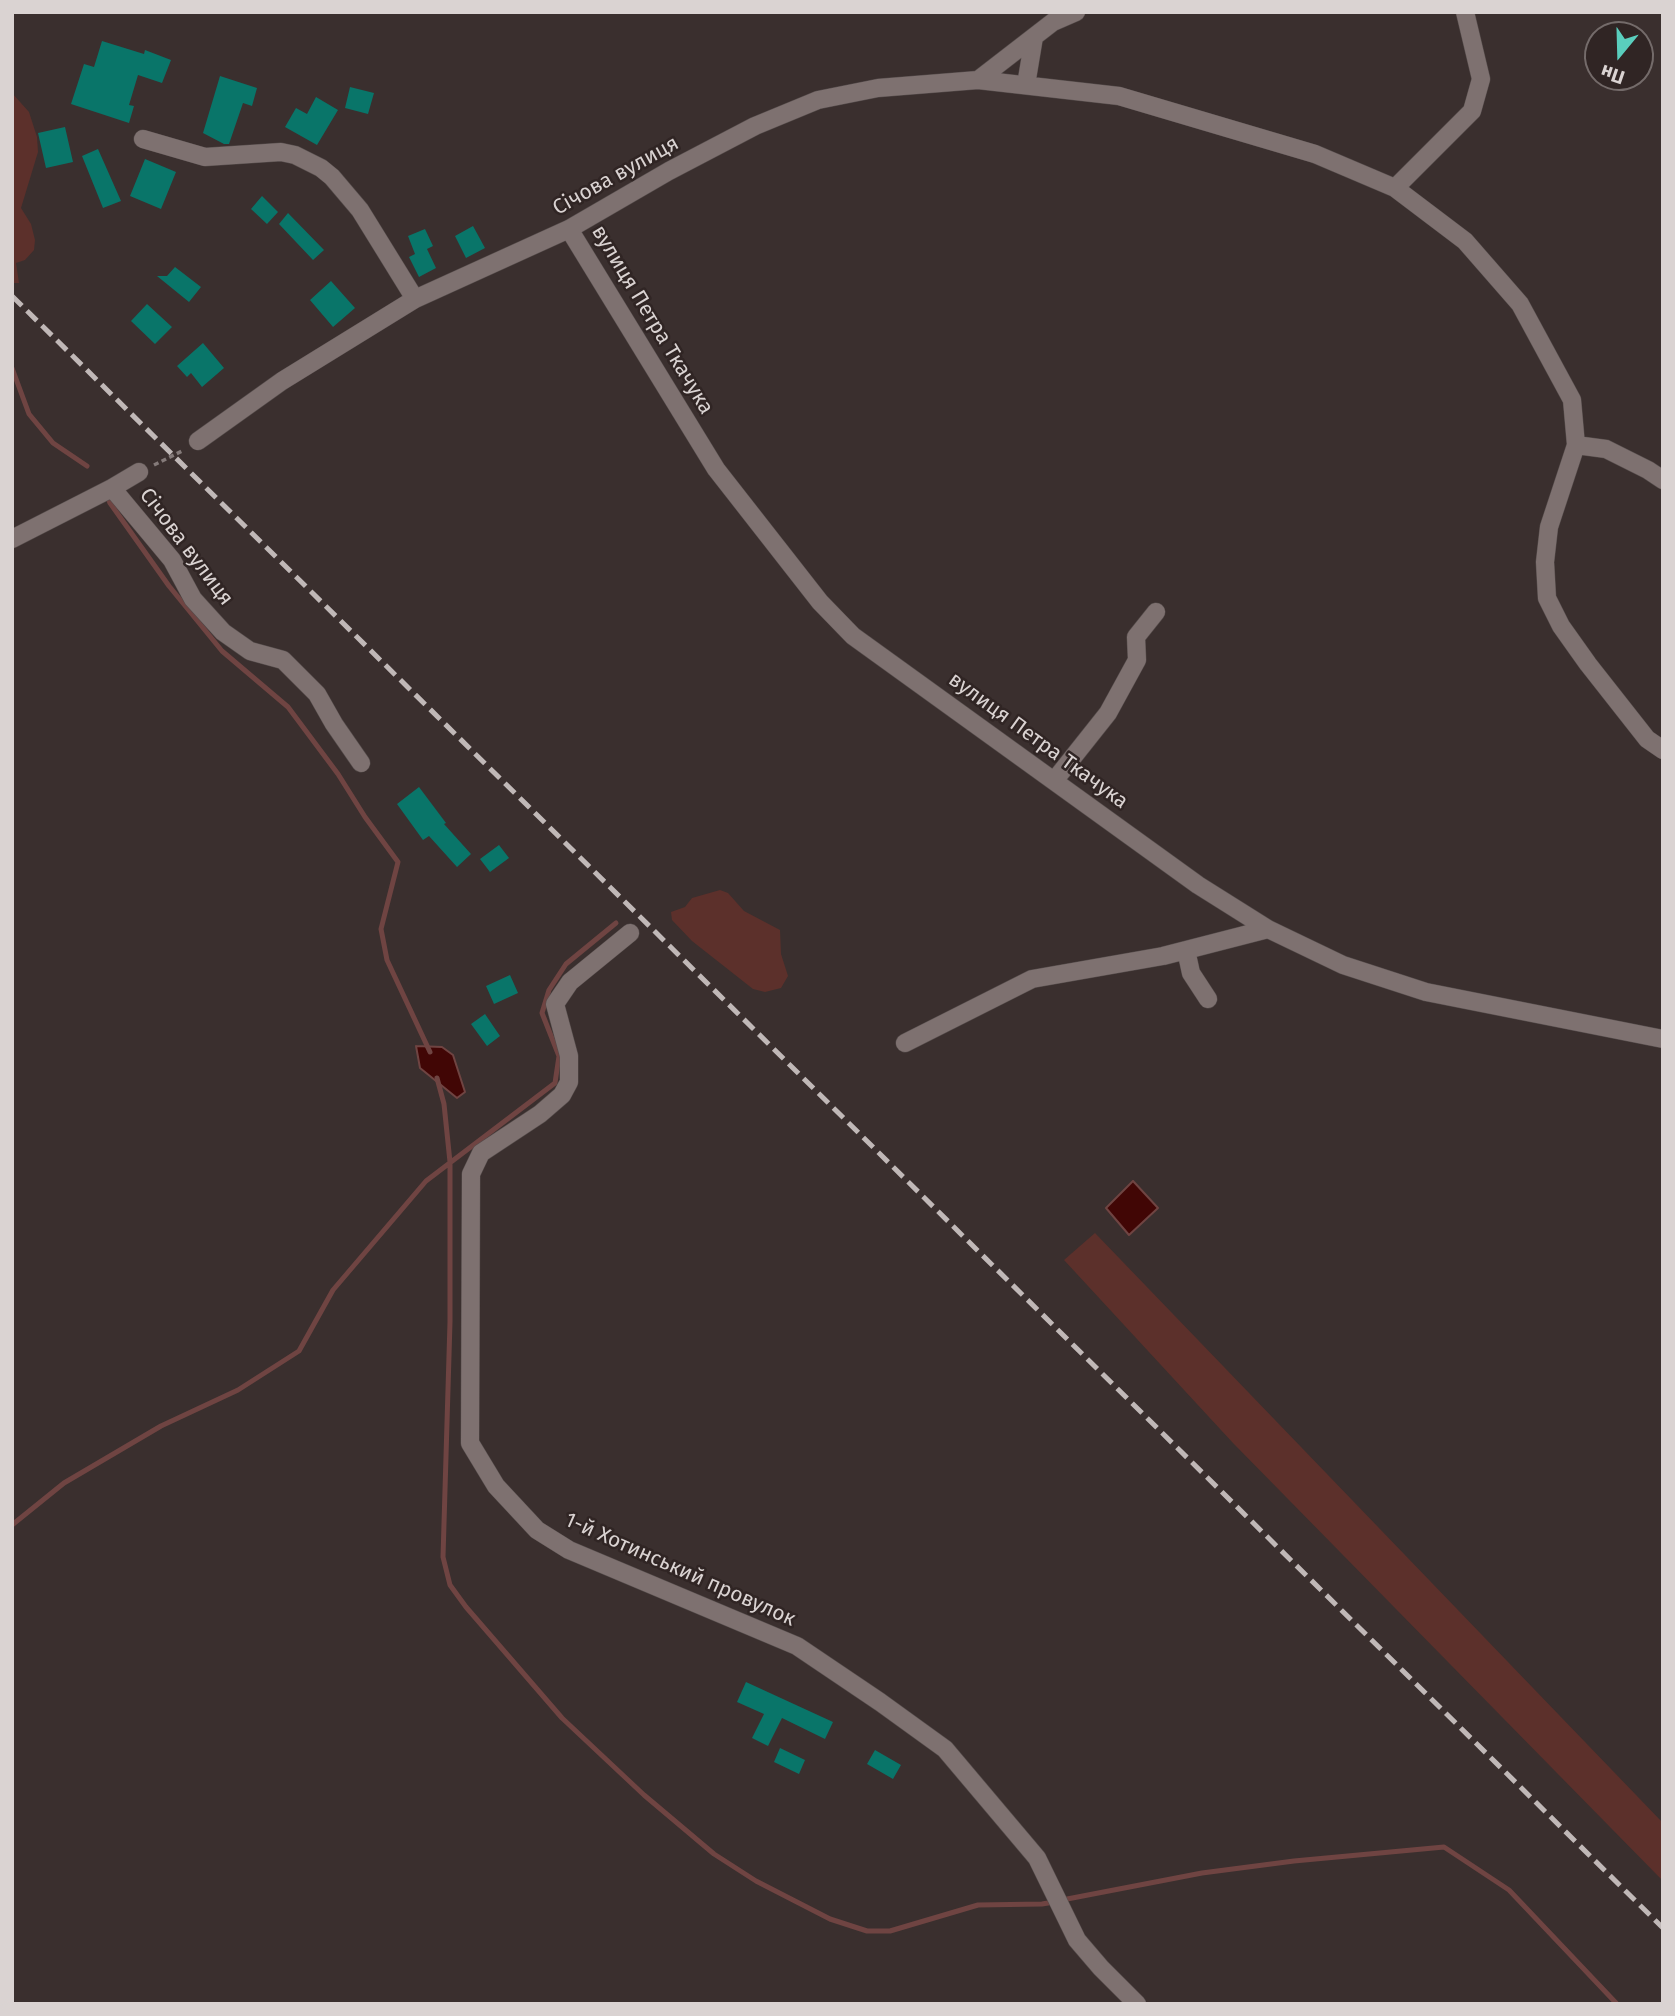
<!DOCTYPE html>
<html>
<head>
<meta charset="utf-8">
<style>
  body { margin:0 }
  #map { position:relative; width:1675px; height:2016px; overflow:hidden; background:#3a2f2e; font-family:"Fira Sans",sans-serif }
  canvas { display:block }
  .frame { position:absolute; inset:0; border:14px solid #dad3d2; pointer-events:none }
  .north { position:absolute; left:1584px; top:21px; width:70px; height:70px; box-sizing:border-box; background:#302524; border:2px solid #746b6a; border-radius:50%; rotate:199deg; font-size:19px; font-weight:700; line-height:28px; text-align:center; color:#dad3d2 }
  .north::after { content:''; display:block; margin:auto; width:24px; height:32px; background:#5acebd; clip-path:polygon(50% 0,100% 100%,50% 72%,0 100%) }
</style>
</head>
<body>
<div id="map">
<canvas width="1675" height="2016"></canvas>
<div class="frame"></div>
<div class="north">Пн</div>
</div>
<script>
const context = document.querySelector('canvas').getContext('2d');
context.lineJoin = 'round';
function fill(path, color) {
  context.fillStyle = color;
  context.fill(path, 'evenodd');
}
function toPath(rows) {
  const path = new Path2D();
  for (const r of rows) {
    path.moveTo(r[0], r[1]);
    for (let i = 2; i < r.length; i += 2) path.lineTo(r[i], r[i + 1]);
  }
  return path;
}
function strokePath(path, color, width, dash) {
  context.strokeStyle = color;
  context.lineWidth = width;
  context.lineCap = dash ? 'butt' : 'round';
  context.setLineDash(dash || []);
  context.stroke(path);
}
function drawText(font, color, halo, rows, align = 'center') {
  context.font = font + ' "Fira Sans",sans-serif';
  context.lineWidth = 5;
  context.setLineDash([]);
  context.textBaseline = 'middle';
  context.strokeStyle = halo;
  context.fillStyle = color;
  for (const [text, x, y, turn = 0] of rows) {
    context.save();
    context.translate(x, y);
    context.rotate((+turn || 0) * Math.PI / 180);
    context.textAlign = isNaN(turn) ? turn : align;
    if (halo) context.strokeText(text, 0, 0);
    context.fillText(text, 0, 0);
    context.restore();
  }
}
fill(toPath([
  [12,93,29,112,37,137,38,152,21,208,31,224,35,240,34,250,25,260,16,263,19,283,12,283],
  [720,890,728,893,744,911,780,930,781,954,788,976,781,988,765,992,753,989,692,941,672,920,671,912,685,907,692,898],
  [1095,1233,1663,1823,1663,1881,1233,1443,1064,1260]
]), '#5c302b');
const water = toPath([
  [416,1046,442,1047,453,1055,465,1092,457,1098,420,1068,416,1046],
  [1133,1181,1158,1208,1129,1235,1106,1208,1133,1181]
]);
fill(water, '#410605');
strokePath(water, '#6f4442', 2);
strokePath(toPath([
  [12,368,29,414,53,443,87,466],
  [107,495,110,503,169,586,222,651,288,707,338,774,365,817,398,862,381,929,387,960,430,1052],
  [437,1078,444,1104,450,1162,450,1322,443,1557,450,1585,466,1607,562,1718,644,1795,714,1854,756,1881,830,1919,867,1931,890,1931,978,1905,1042,1904,1054,1902],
  [12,1525,64,1483,161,1426,238,1390,299,1351,333,1290,426,1181,555,1083,559,1056,542,1013,549,990,566,964,616,923],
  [1062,1900,1202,1873,1294,1861,1444,1847,1509,1890,1617,2004]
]), '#6f4442', 5);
fill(toPath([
  [102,41,144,54,145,50,171,60,162,83,138,75,129,105,134,106,129,123,71,104,84,64,94,67],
  [220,76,257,88,252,106,243,103,229,144,224,144,203,133],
  [350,87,374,93,368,114,345,108],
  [316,97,338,110,317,145,285,127,296,108,307,114],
  [65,127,73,162,46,168,38,133],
  [98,149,121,201,103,208,82,156],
  [145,159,176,172,161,209,130,196],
  [262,196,278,212,267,224,251,209],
  [288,213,324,250,313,260,279,224],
  [473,226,485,248,466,258,455,236],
  [425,229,433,246,427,249,436,268,419,277,409,257,415,254,408,236],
  [175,267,201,287,189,302,157,276,167,276],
  [331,281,355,308,333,327,310,300],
  [147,304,172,327,155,344,131,321],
  [203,343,224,368,202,387,191,373,187,377,177,366],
  [419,787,446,823,444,824,471,854,457,867,429,836,423,840,397,804],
  [499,845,509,858,490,872,480,859],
  [510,975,518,993,494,1004,486,986],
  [485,1014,500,1036,487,1046,471,1024],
  [746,1682,833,1722,825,1739,782,1718,768,1746,752,1738,764,1714,737,1702],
  [780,1748,805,1760,799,1774,774,1762],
  [875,1750,901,1765,893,1779,867,1764]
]), '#097569');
const minor = toPath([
  [978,80,1119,96,1315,154,1395,188,1465,241,1520,304,1572,400,1576,445,1549,527,1545,562,1547,598,1561,626,1588,664,1647,739,1663,750],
  [1026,85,1034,37],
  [143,139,205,157,281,152,295,155,321,168,332,177,360,210,415,299],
  [1395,188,1472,111,1481,79,1465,12],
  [569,229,716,469,820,602,853,636,1198,885,1268,929,1343,965,1426,992,1663,1039],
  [198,441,282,381,415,299,569,229,669,171,755,126,818,100,878,88,978,80,1053,22,1076,12],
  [1576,445,1606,449,1648,470,1663,480],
  [112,488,139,472],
  [12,539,112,488,172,560,193,599,223,632,250,651,283,660,317,694,334,724,361,763],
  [1054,781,1108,713,1137,660,1136,637,1156,612],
  [630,933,570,982,555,1004,569,1056,569,1082,562,1095,540,1114,481,1153,471,1174,470,1443,496,1486,537,1530,569,1550,797,1646,880,1702,945,1749,1037,1858,1077,1940,1101,1968,1137,2004],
  [1186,950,1191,973,1208,999],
  [905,1043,1032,979,1163,956,1268,929]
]);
strokePath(minor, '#554c4b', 19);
strokePath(toPath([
  [154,465,184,450]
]), '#847a79', 3.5, [5, 3.5]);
strokePath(minor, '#7e7170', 18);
strokePath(toPath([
  [12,296,1663,1928]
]), '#c0b8b7', 5, [14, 7]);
drawText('21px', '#dad3d2', '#302524', [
  ["Січова вулиця",616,176,-29],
  ["вулиця Петра Ткачука",652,320,59],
  ["Січова вулиця",186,547,53],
  ["вулиця Петра Ткачука",1038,741,36],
  ["1-й Хотинський провулок",680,1570,24]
]);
</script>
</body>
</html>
